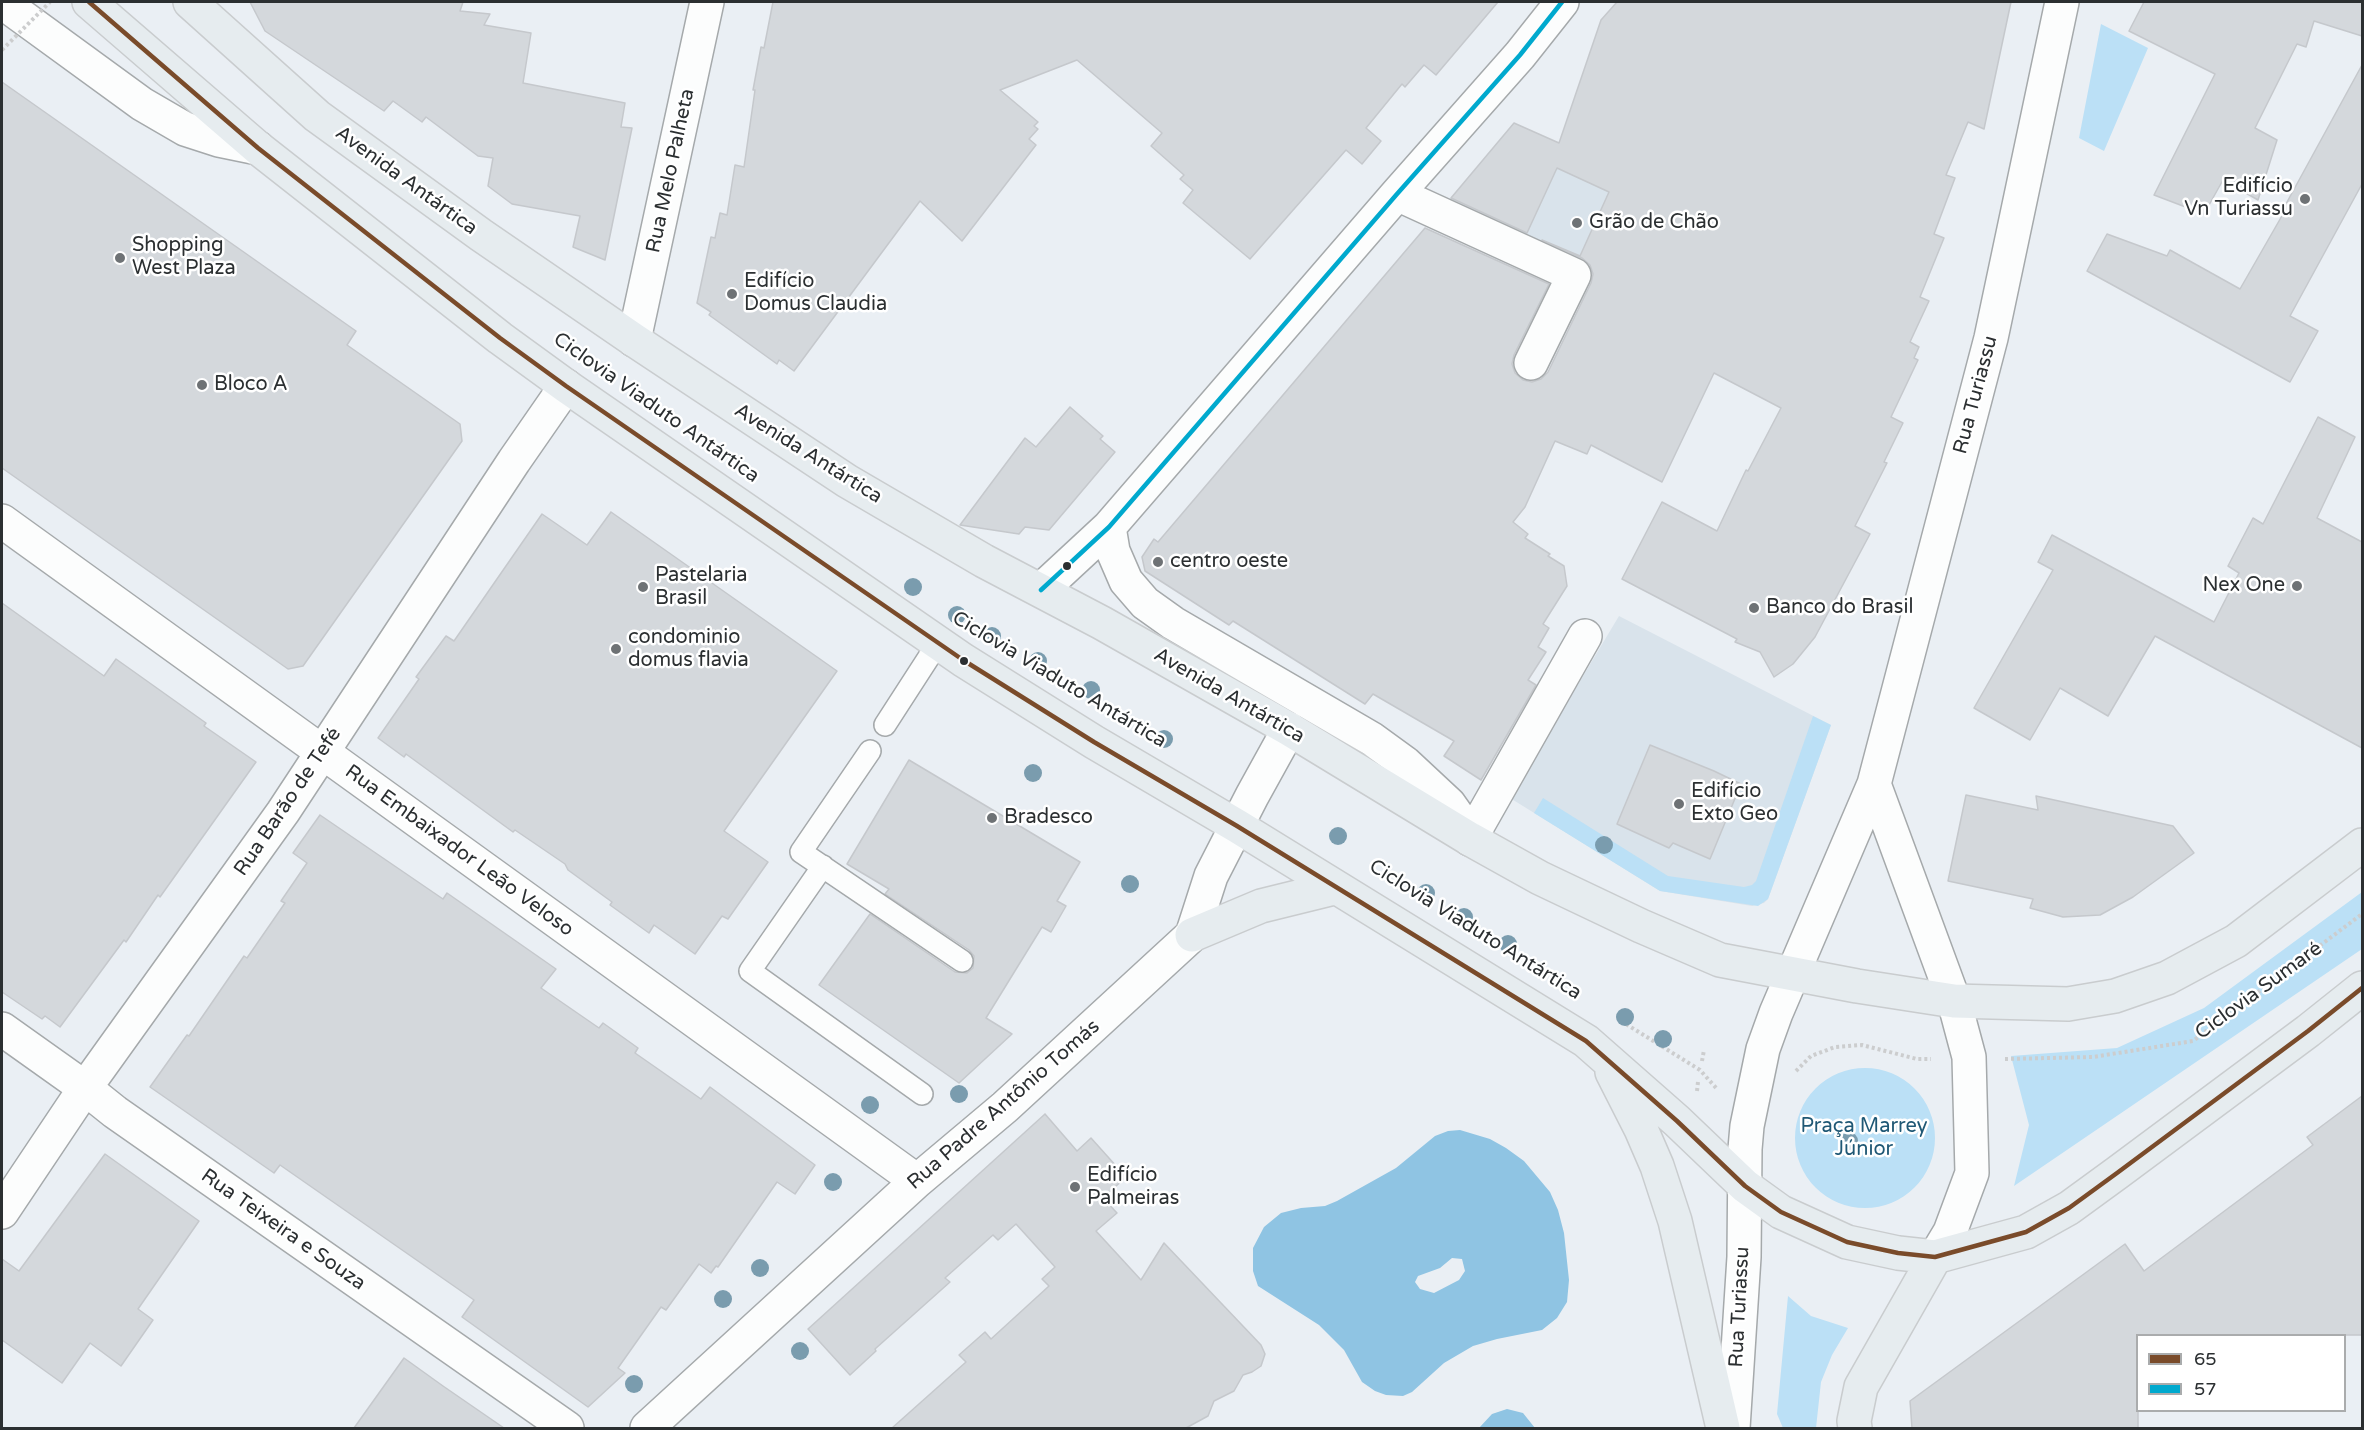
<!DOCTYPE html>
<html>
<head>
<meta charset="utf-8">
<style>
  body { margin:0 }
  #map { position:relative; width:2364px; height:1430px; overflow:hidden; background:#eaeff4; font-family:"Varela Round",sans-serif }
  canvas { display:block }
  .frame { position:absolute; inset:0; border:3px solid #2b2f31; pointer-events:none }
  .legend { position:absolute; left:2136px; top:1334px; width:210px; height:78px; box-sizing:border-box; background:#fff; border:2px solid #aaacad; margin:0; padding:8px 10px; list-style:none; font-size:18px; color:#2b2f31 }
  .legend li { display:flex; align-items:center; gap:12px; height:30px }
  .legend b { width:30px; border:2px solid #aaacad }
</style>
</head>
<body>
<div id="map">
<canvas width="2364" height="1430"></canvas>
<div class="frame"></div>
<ul class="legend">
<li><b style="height:8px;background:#7a4b2a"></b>65</li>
<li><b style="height:8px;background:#00a9ce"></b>57</li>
</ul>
</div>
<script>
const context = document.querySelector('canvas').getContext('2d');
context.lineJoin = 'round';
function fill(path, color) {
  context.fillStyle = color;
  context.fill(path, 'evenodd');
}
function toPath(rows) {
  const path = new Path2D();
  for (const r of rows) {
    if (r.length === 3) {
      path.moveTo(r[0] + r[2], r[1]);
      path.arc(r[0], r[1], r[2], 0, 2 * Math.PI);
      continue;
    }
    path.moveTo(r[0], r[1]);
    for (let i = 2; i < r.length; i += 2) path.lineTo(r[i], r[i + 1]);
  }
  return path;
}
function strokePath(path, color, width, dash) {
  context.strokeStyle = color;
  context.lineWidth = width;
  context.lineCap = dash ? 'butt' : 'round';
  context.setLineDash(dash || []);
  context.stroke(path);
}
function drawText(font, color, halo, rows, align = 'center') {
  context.font = font + ' "Varela Round",sans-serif';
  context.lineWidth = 5;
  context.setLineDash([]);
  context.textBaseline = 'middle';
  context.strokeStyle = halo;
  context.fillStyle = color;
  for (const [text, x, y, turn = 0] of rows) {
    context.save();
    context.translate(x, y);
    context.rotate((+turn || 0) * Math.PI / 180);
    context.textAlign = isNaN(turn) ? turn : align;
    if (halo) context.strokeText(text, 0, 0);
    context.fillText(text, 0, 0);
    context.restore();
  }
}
fill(toPath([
  [1498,142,1713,238,1675,310,1442,208],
  [1619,616,1831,725,1768,899,1764,903,1752,906,1660,891,1510,798]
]), '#d9e3eb');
fill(toPath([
  [2101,24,2148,48,2104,151,2079,138],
  [1813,716,1831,725,1768,899,1758,906,1660,891,1534,813,1543,798,1668,876,1744,887,1752,885,1756,881],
  [2362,892,2362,949,2014,1186,2029,1125,2011,1056,2117,1048,2204,1008],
  [1865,1138,70],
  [1788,1296,1811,1316,1848,1328,1832,1355,1821,1382,1816,1428,1783,1428,1777,1414]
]), '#bbe0f6');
fill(toPath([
  [1460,1130,1490,1139,1506,1148,1524,1161,1550,1192,1558,1210,1564,1233,1569,1280,1567,1302,1557,1318,1542,1330,1497,1339,1473,1346,1444,1363,1412,1392,1403,1396,1386,1395,1375,1391,1362,1382,1344,1350,1319,1325,1258,1286,1253,1271,1253,1248,1264,1227,1281,1213,1301,1208,1325,1206,1337,1201,1396,1168,1435,1136,1448,1131],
  [1452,1258,1462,1259,1465,1271,1459,1280,1434,1293,1420,1289,1415,1282,1418,1276,1440,1268],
  [1507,1409,1523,1413,1535,1428,1479,1428,1492,1414]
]), '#8fc4e3');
const building = toPath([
  [250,2,463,2,460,11,490,14,484,25,531,33,523,83,625,103,621,127,632,128,605,260,573,247,580,216,512,204,488,186,493,158,478,156,426,117,422,122,393,101,384,111,265,31,250,2],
  [773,2,1498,2,1436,75,1424,65,1405,87,1402,84,1366,128,1381,141,1362,164,1346,150,1250,259,1183,203,1193,190,1180,179,1184,175,1151,146,1162,133,1077,60,1000,90,1038,122,1034,126,1038,129,1029,139,1036,145,962,241,920,201,794,371,779,360,777,364,709,315,711,312,697,303,711,237,715,238,720,213,727,215,735,165,744,167,755,90,753,90,761,47,764,48,773,2],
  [1617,2,2011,2,1984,129,1968,122,1946,175,1955,178,1934,234,1944,238,1920,297,1929,301,1910,342,1919,347,1914,358,1918,360,1891,417,1903,423,1884,462,1887,463,1855,526,1870,534,1815,637,1793,664,1774,677,1760,652,1735,642,1737,639,1622,579,1662,502,1717,531,1746,470,1748,471,1781,408,1714,373,1662,482,1591,445,1587,454,1555,441,1525,507,1513,522,1528,534,1525,538,1550,554,1548,556,1564,566,1567,586,1543,624,1549,628,1538,647,1546,652,1528,680,1536,685,1481,780,1444,756,1454,741,1373,694,1365,704,1233,621,1229,625,1145,571,1142,557,1154,539,1158,542,1425,228,1549,284,1514,355,1512,364,1515,373,1523,380,1532,382,1541,379,1548,372,1591,283,1593,274,1590,265,1582,258,1542,240,1580,256,1609,192,1557,168,1527,233,1451,198,1514,123,1559,143,1601,20,1617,2],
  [2144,2,2362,2,2362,36,2314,21,2306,47,2297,44,2255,128,2277,140,2258,200,2223,180,2204,214,2154,195,2215,74,2129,31,2144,2],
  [2362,65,2362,184,2290,316,2318,331,2290,382,2087,271,2107,234,2167,256,2170,250,2240,289,2283,214,2281,213,2362,65],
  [2,82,356,331,347,345,460,424,462,441,303,666,288,669,2,468,2,82],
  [1070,407,1103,436,1100,439,1115,452,1049,530,1025,527,1019,534,960,525,1025,438,1036,447,1070,407],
  [2318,417,2355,437,2317,518,2362,542,2362,748,2155,636,2108,716,2060,688,2030,740,1974,708,2053,570,2038,562,2052,535,2214,622,2239,573,2228,566,2253,518,2263,524,2318,417],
  [611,512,837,671,724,831,768,862,728,919,722,916,695,954,654,925,649,933,610,905,612,902,568,870,565,864,515,830,513,832,406,754,404,757,378,738,419,679,416,677,446,636,454,641,542,514,587,545,611,512],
  [2,603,104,676,116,659,206,723,204,726,256,762,160,897,158,895,126,942,124,940,60,1027,45,1016,42,1019,2,992,2,603],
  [1650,745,1714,771,1741,784,1710,859,1673,843,1669,848,1617,824,1650,745],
  [909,760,1080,862,1057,901,1066,906,1051,932,1042,927,986,1018,1012,1034,959,1083,819,985,870,914,955,972,967,973,973,968,974,956,969,950,885,894,889,889,847,864,909,760],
  [1966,795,2038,810,2036,796,2173,826,2194,853,2133,897,2100,915,2063,917,2030,908,2033,899,1948,881,1966,795],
  [320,815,443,899,447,893,556,969,541,988,599,1028,603,1023,638,1048,635,1053,701,1099,710,1087,815,1165,795,1194,777,1182,718,1267,716,1266,711,1273,699,1264,666,1310,661,1307,618,1368,625,1373,588,1407,462,1317,474,1300,280,1165,274,1173,150,1087,187,1035,189,1036,244,956,247,958,285,903,281,901,307,863,293,853,320,815],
  [2362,1096,2362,1335,2138,1335,2138,1428,1912,1428,1910,1401,2125,1244,2144,1271,2313,1145,2307,1137,2362,1096],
  [1045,1114,1077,1151,1091,1138,1126,1177,1103,1198,1117,1213,1096,1231,1141,1280,1164,1243,1261,1345,1265,1354,1261,1366,1252,1372,1243,1375,1234,1391,1214,1401,1208,1416,1186,1428,892,1428,966,1362,959,1355,985,1332,991,1339,1049,1286,1042,1279,1055,1267,1016,1224,998,1240,993,1235,945,1278,950,1282,875,1349,876,1351,850,1375,808,1329,1045,1114],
  [105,1154,199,1221,138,1309,153,1320,121,1366,90,1343,62,1383,2,1340,2,1259,19,1271,105,1154],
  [404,1358,443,1386,504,1428,354,1428,404,1358]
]);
fill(building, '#d4d8dc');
strokePath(building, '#c5c8cc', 1.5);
const service = toPath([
  [885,725,938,643],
  [870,751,801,852,962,961],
  [823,866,750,971,922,1094]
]);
const minor = toPath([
  [1397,194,1574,275,1531,363],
  [634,340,707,2],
  [2,521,917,1181],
  [1109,527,1113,551,1126,581,1145,603,1173,623,1372,739,1405,763,1449,804,1461,821,1470,839],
  [1041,590,1109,527,1397,194,1520,55,1562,2],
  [1470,839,1585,636],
  [2,1029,85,1088,115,1112,567,1428],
  [2,1212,85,1088,283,812,514,461,566,386],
  [647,1428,917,1181,1005,1107,1192,935,1211,876,1252,796,1289,729]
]);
const tertiary = toPath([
  [2,2,142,104,185,129,219,140,258,148],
  [1874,784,1954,1001,1969,1057,1972,1173,1950,1232,1935,1257],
  [1733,1428,1744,1257,1745,1149,1747,1126,1763,1049,1776,1013,1874,784,1991,338,2062,2]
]);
const primary = toPath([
  [89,2,258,148,500,338,566,386,963,660,1094,742,1237,826,1586,1041,1677,1121,1745,1186,1781,1212,1847,1242,1898,1253,1935,1257,2026,1232,2069,1208,2117,1173,2308,1031,2362,988],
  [190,2,317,116,481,235,634,340,847,481,984,561,1102,623,1289,729,1470,839,1540,878,1641,926,1720,960,1857,986,1954,1001,2068,1004,2115,996,2167,978,2236,941,2362,845],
  [1192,935,1261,906,1334,888],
  [1612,1072,1641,1129,1657,1166,1675,1221,1723,1428],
  [1855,1428,1854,1421,1861,1387,1935,1257]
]);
strokePath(service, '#a5a9ab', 24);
strokePath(minor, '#a5a9ab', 36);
strokePath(tertiary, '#a5a9ab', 36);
strokePath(primary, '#c9ccce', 36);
strokePath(toPath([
  [1621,1021,1700,1070,1717,1089],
  [2005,1059,2093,1057,2193,1041,2362,914],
  [1702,1061,1704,1050],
  [1796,1071,1811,1056,1835,1047,1862,1045,1917,1059,1931,1059],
  [1697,1091,1698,1082]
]), '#cccdce', 4, [3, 3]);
strokePath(service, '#fcfdfd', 21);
strokePath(minor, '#fcfdfd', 33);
strokePath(tertiary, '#fcfdfd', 33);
strokePath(primary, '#e6ecef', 33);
strokePath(toPath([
  [2,50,50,2]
]), '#cccdce', 4, [3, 3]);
strokePath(toPath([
  [89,2,258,148,500,338,566,386,963,660,1094,742,1237,826,1586,1041,1677,1121,1745,1186,1781,1212,1847,1242,1898,1253,1935,1257,2026,1232,2069,1208,2117,1173,2308,1031,2362,988]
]), '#7a4b2a', 4.5);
strokePath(toPath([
  [1041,590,1109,527,1397,194,1520,55,1562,2]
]), '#00a9ce', 4.5);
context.fillStyle = '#7a9cae';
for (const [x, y] of [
  [913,587],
  [957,615],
  [992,636],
  [1038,661],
  [1091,690],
  [1164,739],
  [1033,773],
  [1338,836],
  [1604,845],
  [1130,884],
  [1426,893],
  [1464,917],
  [1508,944],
  [1625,1017],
  [1663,1039],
  [959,1094],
  [870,1105],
  [1849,1141],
  [833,1182],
  [760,1268],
  [723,1299],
  [800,1351],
  [634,1384]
]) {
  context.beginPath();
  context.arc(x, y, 9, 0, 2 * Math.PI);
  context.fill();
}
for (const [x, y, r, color] of [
  [2305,199,6,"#6e7275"],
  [1577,223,6,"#6e7275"],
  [120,258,6,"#6e7275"],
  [732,294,6,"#6e7275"],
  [202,385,6,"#6e7275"],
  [1158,562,6,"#6e7275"],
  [1067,566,5,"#2b2f31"],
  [2297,586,6,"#6e7275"],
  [643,587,6,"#6e7275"],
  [1754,608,6,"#6e7275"],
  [616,649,6,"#6e7275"],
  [964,661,5,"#2b2f31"],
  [1679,804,6,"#6e7275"],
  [992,818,6,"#6e7275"],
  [1075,1187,6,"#6e7275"]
]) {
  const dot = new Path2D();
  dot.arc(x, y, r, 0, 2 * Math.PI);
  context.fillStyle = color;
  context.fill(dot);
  strokePath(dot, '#fff', 2);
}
drawText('20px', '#2b2f31', '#fff', [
  ["Rua Melo Palheta",671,171,-78],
  ["Avenida Antártica",406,181,36],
  ["Rua Turiassu",1976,395,-75],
  ["Ciclovia Viaduto Antártica",656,408,35],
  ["Avenida Antártica",808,454,32],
  ["Ciclovia Viaduto Antártica",1059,680,31],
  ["Avenida Antártica",1229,696,30],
  ["Rua Barão de Tefé",288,802,-56],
  ["Rua Embaixador Leão Veloso",459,851,36],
  ["Ciclovia Viaduto Antártica",1475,930,32],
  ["Ciclovia Sumaré",2259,991,-36],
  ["Rua Padre Antônio Tomás",1004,1105,-41],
  ["Rua Teixeira e Souza",283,1230,35],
  ["Rua Turiassu",1740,1307,-87]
]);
drawText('20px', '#2b2f31', '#fff', [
  ["Edifício",2293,187,"right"],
  ["Vn Turiassu",2293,210,"right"],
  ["Grão de Chão",1589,223],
  ["Shopping",132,246],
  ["West Plaza",132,269],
  ["Edifício",744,282],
  ["Domus Claudia",744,305],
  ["Bloco A",214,385],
  ["centro oeste",1170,562],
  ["Pastelaria",655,576],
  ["Brasil",655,599],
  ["Nex One",2285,586,"right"],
  ["Banco do Brasil",1766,608],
  ["condominio",628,638],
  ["domus flavia",628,661],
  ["Edifício",1691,792],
  ["Exto Geo",1691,815],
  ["Bradesco",1004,818],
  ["Edifício",1087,1176],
  ["Palmeiras",1087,1199]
], 'left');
drawText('20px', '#1f5875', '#fff', [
  ["Praça Marrey",1864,1127],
  ["Júnior",1864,1150]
]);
</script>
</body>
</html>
